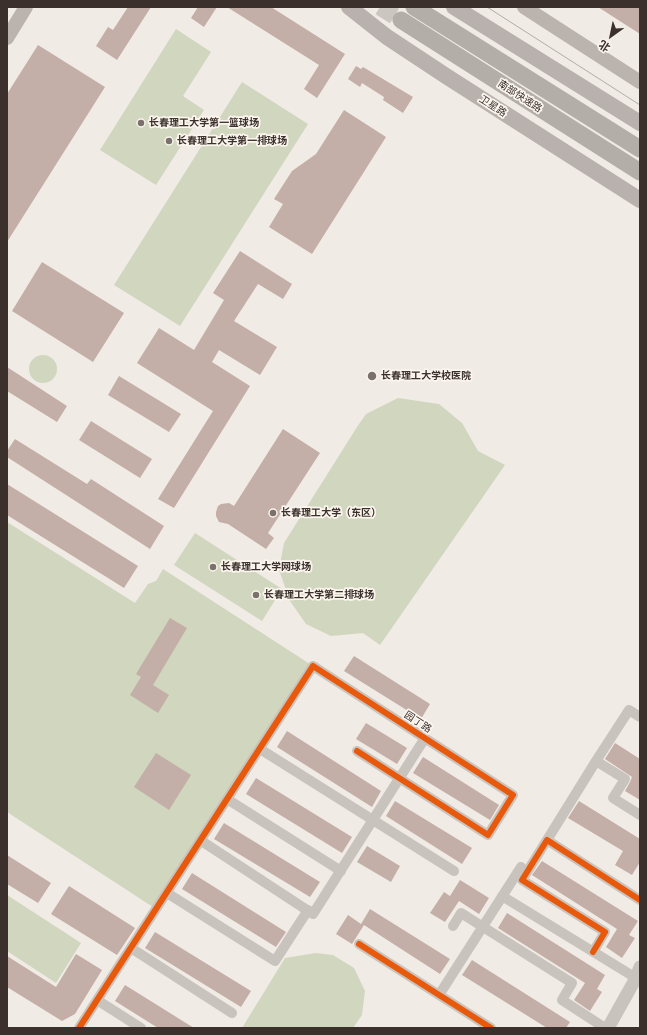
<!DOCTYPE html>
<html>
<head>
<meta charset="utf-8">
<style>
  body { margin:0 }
  #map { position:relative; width:647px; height:1035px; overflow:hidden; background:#f0ebe5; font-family:Ubuntu,"Noto Sans SC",sans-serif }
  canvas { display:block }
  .frame { position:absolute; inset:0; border:8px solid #3b302b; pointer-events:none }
  .north { position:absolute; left:591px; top:16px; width:40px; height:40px; -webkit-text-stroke:3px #fbf5ee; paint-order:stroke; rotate:213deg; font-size:11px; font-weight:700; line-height:16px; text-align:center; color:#3b302b }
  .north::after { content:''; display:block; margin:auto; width:14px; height:18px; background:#3b302b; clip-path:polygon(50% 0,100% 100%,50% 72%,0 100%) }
</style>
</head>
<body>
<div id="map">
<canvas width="647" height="1035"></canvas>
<div class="frame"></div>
<div class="north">北</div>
</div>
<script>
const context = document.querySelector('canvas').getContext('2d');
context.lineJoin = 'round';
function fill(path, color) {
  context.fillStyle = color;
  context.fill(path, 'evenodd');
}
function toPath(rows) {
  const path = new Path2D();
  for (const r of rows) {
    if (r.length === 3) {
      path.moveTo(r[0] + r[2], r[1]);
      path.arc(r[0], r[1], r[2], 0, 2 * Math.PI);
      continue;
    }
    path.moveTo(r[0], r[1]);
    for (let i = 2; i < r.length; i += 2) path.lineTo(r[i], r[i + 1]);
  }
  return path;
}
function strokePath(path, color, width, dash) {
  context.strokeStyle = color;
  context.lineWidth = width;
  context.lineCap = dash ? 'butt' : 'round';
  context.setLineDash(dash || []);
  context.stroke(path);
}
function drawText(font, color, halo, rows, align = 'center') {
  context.font = font + ' Ubuntu,"Noto Sans SC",sans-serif';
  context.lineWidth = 3.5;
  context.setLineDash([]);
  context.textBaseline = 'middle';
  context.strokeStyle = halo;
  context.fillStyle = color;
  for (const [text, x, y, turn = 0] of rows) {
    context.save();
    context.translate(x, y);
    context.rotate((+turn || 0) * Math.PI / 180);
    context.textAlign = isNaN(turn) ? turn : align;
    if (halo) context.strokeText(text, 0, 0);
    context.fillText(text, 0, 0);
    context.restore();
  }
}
fill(toPath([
  [176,29,211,52,183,96,204,110,156,185,100,150],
  [242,82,308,124,180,326,114,285],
  [43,369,14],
  [398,398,439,404,462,423,478,451,505,465,380,645,363,633,331,636,306,624,290,601,279,570,284,543,357,427,366,414],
  [7,522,135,603,148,584,156,581,163,569,313,666,156,909,7,812],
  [195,533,282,589,262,621,174,565],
  [7,895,81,943,56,983,7,951],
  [316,953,333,955,354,968,365,991,362,1015,353,1028,242,1028,285,958]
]), '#d1d6bf');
fill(toPath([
  [128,7,151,7,117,60,96,46,108,27,113,30],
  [198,7,217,7,204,27,191,18],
  [227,7,271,7,345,54,317,98,304,89,319,65],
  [598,7,640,7,640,34],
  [38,45,105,87,7,242,7,94],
  [356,66,361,69,363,67,413,97,403,113,383,100,384,97,362,83,360,87,348,79],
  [344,110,386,137,312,254,269,227,283,204,274,199,292,171,316,154],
  [240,251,292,284,283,299,258,284,234,321,277,347,260,375,219,350,212,362,250,386,174,508,158,499,213,411,137,363,159,328,194,350,224,300,213,293],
  [42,262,124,313,93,362,12,311],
  [7,367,67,406,57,422,7,391],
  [119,376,181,414,169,432,108,395],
  [91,421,152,459,140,478,79,440],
  [283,429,320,453,268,533,274,538,266,549,228,524,219,522,216,516,216,512,218,506,221,504,229,503,234,506],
  [15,439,87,484,91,479,164,526,150,549,7,457,7,451],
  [7,484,138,566,124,588,7,515],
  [170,618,187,628,153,685,169,695,158,713,130,695,141,677,136,674],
  [354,656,430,704,421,719,344,671],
  [366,723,407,748,397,764,356,739],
  [287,731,381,791,372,807,277,747],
  [615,743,640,759,640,800,625,791,630,782,632,777,605,759],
  [156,753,191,775,169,810,134,787],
  [423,757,499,805,490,820,413,773],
  [256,778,352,837,342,853,246,794],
  [395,801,472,848,462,864,386,816],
  [579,801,640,839,640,862,632,875,615,865,623,851,568,818],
  [224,823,320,882,310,897,214,839],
  [367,846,400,866,391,882,357,862],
  [7,855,51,883,38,903,7,884],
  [542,861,638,921,629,935,635,938,622,958,606,947,617,929,532,875],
  [192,873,286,932,276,947,182,889],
  [460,880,489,898,479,914,459,901,445,922,430,913,444,892,450,896],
  [69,886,135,928,117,955,51,914],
  [370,909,450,959,440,974,364,925,352,944,336,934,348,915,361,924],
  [507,913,605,975,597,989,602,992,590,1011,574,1000,585,983,498,928],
  [155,932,251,991,241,1007,145,948],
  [76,954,102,970,75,1014,62,1021,7,987,7,956,56,987],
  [472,960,570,1022,566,1028,547,1028,462,975],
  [125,985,194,1028,158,1028,115,1001]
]), '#c3afa7');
strokePath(toPath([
  [380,7,401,20]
]), '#ccc6c0', 17, [17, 8]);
strokePath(toPath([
  [640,717,629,710,596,761,625,779,613,798,640,815],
  [260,749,454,871],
  [227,799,341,871],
  [200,840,313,914,425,738],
  [547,840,596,761],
  [167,893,275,961,308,910],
  [502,896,636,978],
  [453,926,461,913,572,983,562,1000,605,1028],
  [359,944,491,1028],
  [131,948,232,1013],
  [593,952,605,932,522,880,547,840,640,900],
  [439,995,521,867],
  [97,1000,141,1028],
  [79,1028,313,666,513,795,488,835,357,751]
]), '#c9c3be', 10);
strokePath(toPath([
  [608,1028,636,978,640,967]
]), '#c9c3be', 13);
strokePath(toPath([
  [524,7,640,82],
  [7,38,26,7]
]), '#bab3ae', 14);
strokePath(toPath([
  [349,7,387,37,446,76,640,200],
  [454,7,640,123]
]), '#b8b1ad', 16);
strokePath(toPath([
  [414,7,640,149],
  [401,20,640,172]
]), '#b4aea8', 17);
strokePath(toPath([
  [487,7,640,105]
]), '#b1aca8', 1);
strokePath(toPath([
  [359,944,491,1028],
  [593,952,605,932,522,880,547,840,640,900],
  [79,1028,313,666,513,795,488,835,357,751]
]), '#e8590c', 6);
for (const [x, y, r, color] of [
  [141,123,4,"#7a716c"],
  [169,141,4,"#7a716c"],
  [372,376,5,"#7a716c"],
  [273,513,4,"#7a716c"],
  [213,567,4,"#7a716c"],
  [256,595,4,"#7a716c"]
]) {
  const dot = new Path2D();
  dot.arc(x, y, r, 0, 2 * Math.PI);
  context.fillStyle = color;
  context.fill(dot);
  strokePath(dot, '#fbf5ee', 1.5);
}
drawText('10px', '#3b302b', '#fbf5ee', [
  ["南部快速路",520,96,33],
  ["卫星路",493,106,33],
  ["园丁路",418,722,33]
]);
drawText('bold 10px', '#3b302b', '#fbf5ee', [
  ["长春理工大学第一篮球场",149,123],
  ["长春理工大学第一排球场",177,141],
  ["长春理工大学校医院",381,376],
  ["长春理工大学（东区）",281,513],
  ["长春理工大学网球场",221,567],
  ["长春理工大学第二排球场",264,595]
], 'left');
</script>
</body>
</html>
